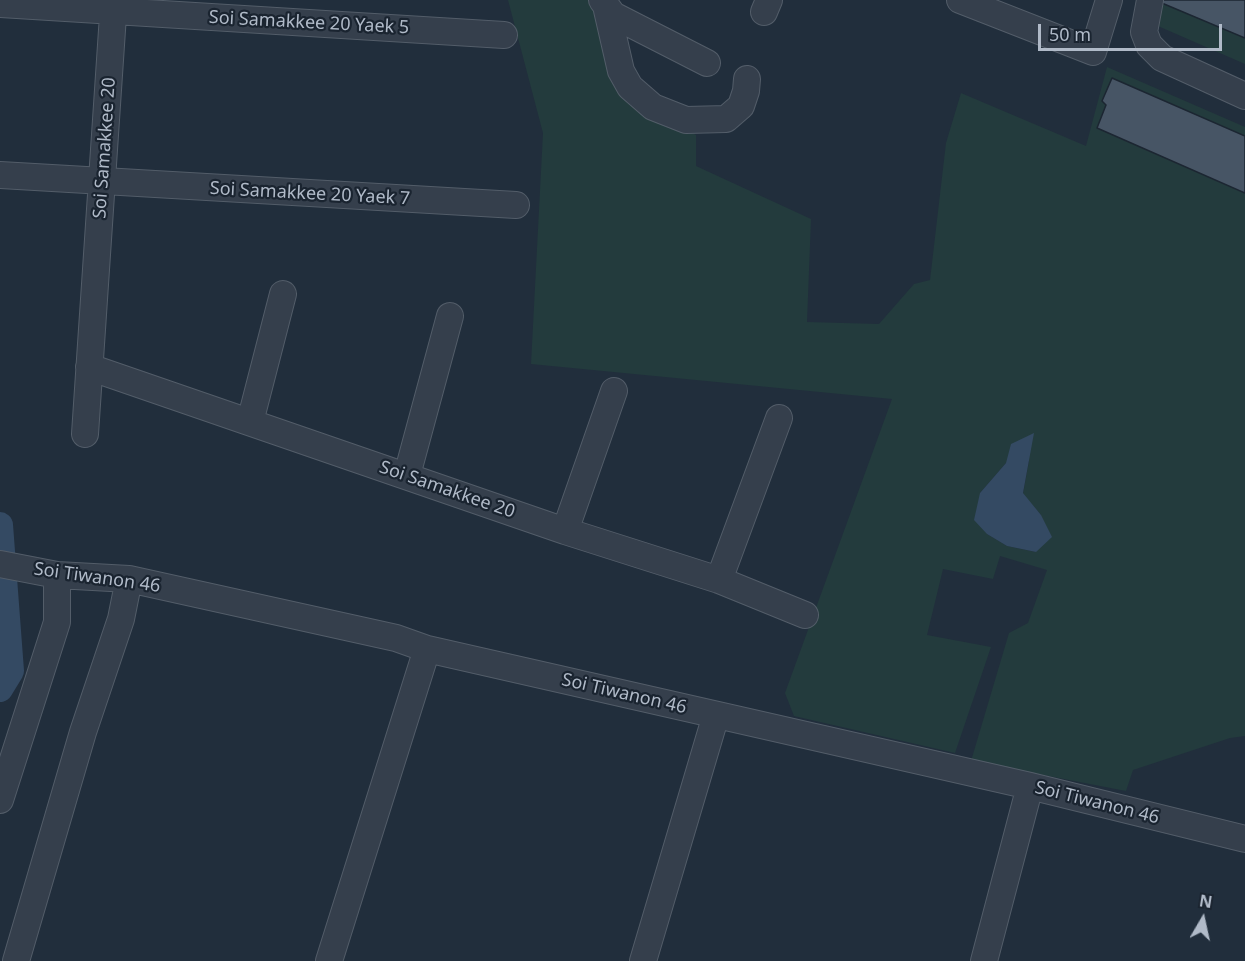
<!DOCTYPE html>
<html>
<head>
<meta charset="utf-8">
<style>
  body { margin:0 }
  #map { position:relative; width:1245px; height:961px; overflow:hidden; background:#212e3c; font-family:"Noto Sans",sans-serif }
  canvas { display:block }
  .north { position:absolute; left:1173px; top:889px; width:60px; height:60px; -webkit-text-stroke:4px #1a2430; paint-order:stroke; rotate:9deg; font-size:16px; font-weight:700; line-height:24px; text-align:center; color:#b0bac8 }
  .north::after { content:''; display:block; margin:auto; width:21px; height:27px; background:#b0bac8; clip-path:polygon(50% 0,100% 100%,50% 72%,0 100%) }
  .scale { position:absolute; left:1038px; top:24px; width:184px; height:27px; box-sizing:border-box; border:3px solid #b0bac8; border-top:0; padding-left:8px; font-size:18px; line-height:21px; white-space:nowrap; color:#b0bac8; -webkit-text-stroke:4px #1a2430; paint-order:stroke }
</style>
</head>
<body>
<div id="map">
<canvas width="1245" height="961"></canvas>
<div class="north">N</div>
<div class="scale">50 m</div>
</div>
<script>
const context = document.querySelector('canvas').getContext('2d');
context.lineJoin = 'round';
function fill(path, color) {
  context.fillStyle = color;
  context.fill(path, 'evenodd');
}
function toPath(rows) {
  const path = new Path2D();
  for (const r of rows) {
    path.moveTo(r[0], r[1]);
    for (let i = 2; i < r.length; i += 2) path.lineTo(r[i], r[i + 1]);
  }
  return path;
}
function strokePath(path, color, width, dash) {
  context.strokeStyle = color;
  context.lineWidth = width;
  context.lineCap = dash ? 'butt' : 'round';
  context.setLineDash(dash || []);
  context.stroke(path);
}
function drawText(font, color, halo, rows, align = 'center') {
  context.font = font + ' "Noto Sans",sans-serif';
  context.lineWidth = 4.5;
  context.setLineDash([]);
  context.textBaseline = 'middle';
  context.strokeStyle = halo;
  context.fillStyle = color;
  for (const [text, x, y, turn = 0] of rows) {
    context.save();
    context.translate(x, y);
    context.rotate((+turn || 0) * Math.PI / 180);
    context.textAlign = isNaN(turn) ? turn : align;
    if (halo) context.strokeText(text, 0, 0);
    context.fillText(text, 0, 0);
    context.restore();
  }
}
fill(toPath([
  [508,0,590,0,629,98,696,135,696,166,811,219,807,322,879,324,914,284,930,280,946,143,961,93,1086,146,1107,67,1245,127,1245,736,1230,738,1133,770,1126,791,971,761,1009,633,1028,623,1047,570,1000,556,993,579,943,569,927,635,991,647,955,753,794,716,785,693,892,399,531,364,543,133],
  [1029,461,1023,494,1041,515,1036,552,1007,546,987,534,980,493,1006,463],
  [1157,0,1245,0,1245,64,1151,23]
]), '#233b3d');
fill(toPath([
  [1034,433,1023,493,1041,515,1052,537,1036,552,1007,546,987,534,974,520,980,493,1006,463,1011,444]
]), '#344a63');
strokePath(toPath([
  [0,525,11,671,0,689]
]), '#344a63', 26);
const building = toPath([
  [1157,0,1245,0,1245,38,1157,1,1157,0],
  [1112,78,1245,136,1245,193,1097,128,1106,105,1102,101,1112,78]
]);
fill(building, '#475565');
strokePath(building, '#1c2632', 1.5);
const minor = toPath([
  [602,0,613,15,707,63],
  [960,0,1093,52,1109,0],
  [1150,0,1144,32,1149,45,1162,58,1245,96],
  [0,4,504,35],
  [607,10,621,71,630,87,653,107,686,120,726,119,741,106,746,91,747,79],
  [764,12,769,0],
  [0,175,516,205],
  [89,367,565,531,719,580,805,615],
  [250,422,283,294],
  [85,434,114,0],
  [407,475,450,316],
  [565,531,614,391],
  [0,564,57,575,129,579,396,638,427,649,1030,786,1245,839],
  [719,580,779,418],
  [0,800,57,622,57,575],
  [16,961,83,732,121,619,129,579],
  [329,961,427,649],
  [643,961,716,715],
  [984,961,1030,786]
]);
strokePath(minor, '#535d69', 28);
strokePath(minor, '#353f4c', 26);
drawText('18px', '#b0bac8', '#1a2430', [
  ["Soi Samakkee 20 Yaek 5",309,23,3],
  ["Soi Samakkee 20",105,148,-86],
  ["Soi Samakkee 20 Yaek 7",310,194,3],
  ["Soi Samakkee 20",447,490,19],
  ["Soi Tiwanon 46",97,578,8],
  ["Soi Tiwanon 46",624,694,13],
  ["Soi Tiwanon 46",1097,803,14]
]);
</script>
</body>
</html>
